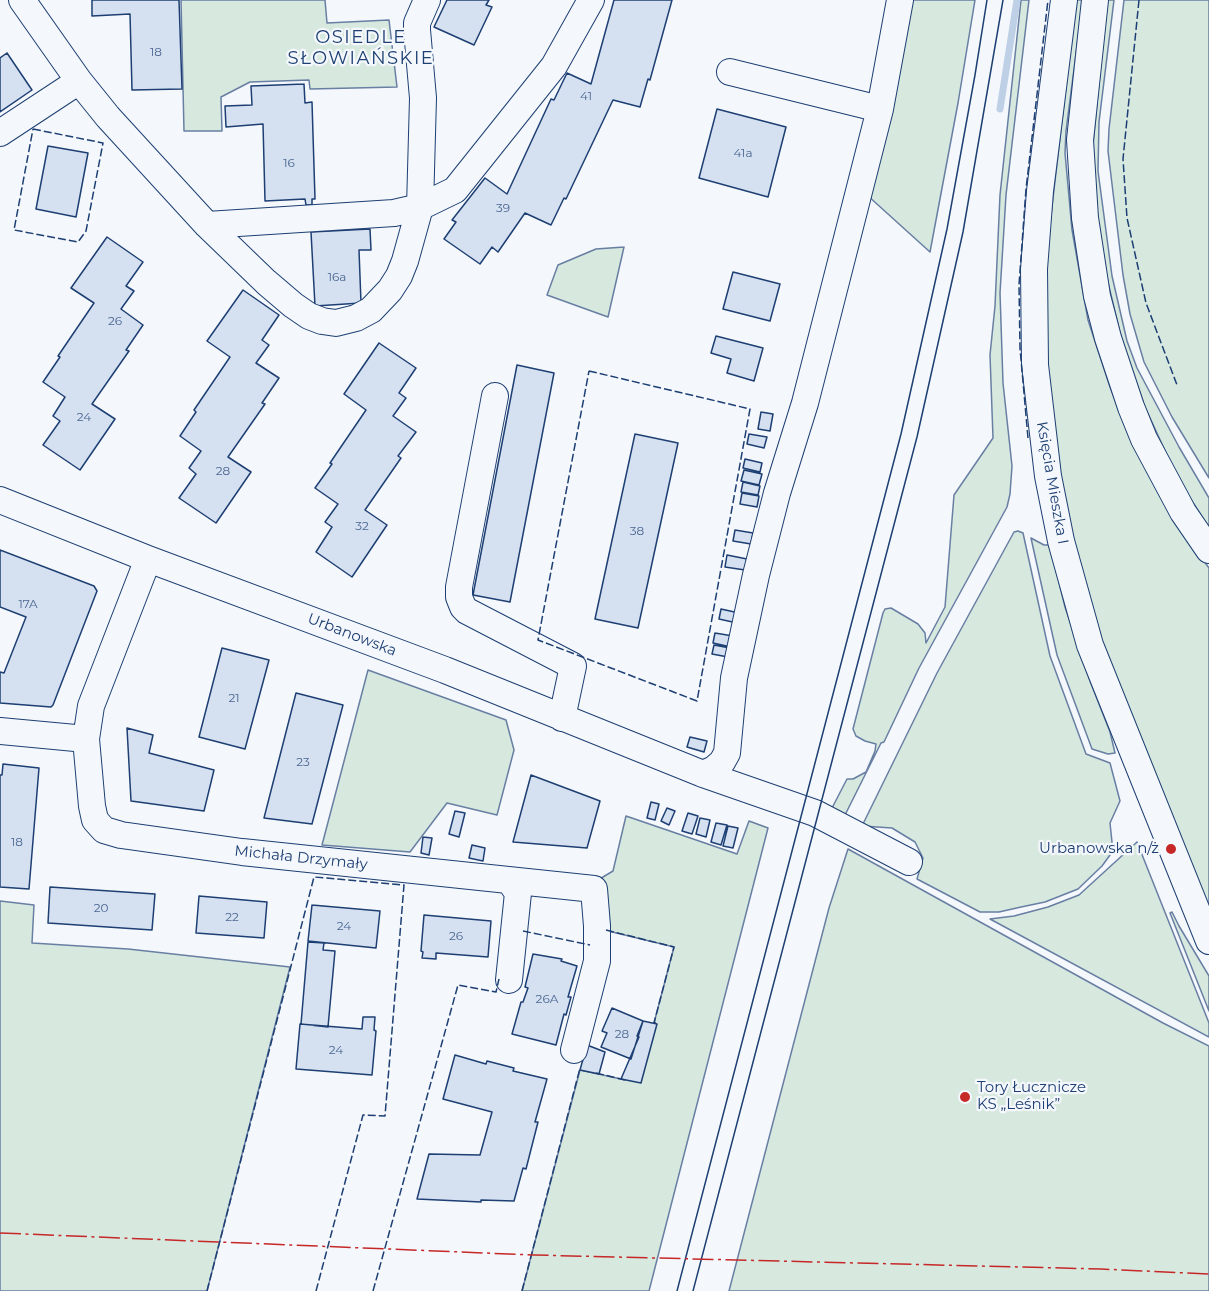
<!DOCTYPE html>
<html>
<head>
<meta charset="utf-8">
<style>
  body { margin:0 }
  canvas { display:block; background:#f4f7fb }
</style>
</head>
<body>
<canvas width="1209" height="1291"></canvas>
<script>
const context = document.querySelector('canvas').getContext('2d');
context.lineJoin = 'round';
function fill(path, color) {
  context.fillStyle = color;
  context.fill(path, 'evenodd');
}
function toPath(rows) {
  const path = new Path2D();
  for (const r of rows) {
    path.moveTo(r[0], r[1]);
    for (let i = 2; i < r.length; i += 2) path.lineTo(r[i], r[i + 1]);
  }
  return path;
}
function strokePath(path, color, width, dash) {
  context.strokeStyle = color;
  context.lineWidth = width;
  context.lineCap = dash ? 'butt' : 'round';
  context.setLineDash(dash || []);
  context.stroke(path);
}
function drawText(font, color, halo, rows, align = 'center') {
  context.font = font + ' Montserrat,sans-serif';
  context.lineWidth = 4.5;
  context.setLineDash([]);
  context.textBaseline = 'middle';
  context.strokeStyle = halo;
  context.fillStyle = color;
  for (const [text, x, y, turn = 0] of rows) {
    context.save();
    context.translate(x, y);
    context.rotate((+turn || 0) * Math.PI / 180);
    context.textAlign = isNaN(turn) ? turn : align;
    if (halo) context.strokeText(text, 0, 0);
    context.fillText(text, 0, 0);
    context.restore();
  }
}
const green = toPath([
  [181,0,325,0,327,23,389,20,397,87,310,89,309,80,250,82,221,97,222,131,184,131,181,0],
  [911,0,975,0,958,103,930,252,867,195,911,0],
  [1021,0,1029,0,1006,195,1000,293,1003,383,1012,466,1010,494,1007,507,919,668,884,742,881,743,844,817,832,808,847,779,853,779,866,772,875,751,876,744,865,741,856,736,853,729,883,613,885,609,891,608,918,624,925,633,926,643,945,607,954,495,993,438,990,355,995,306,1000,195,1021,0],
  [1076,0,1083,0,1066,131,1065,153,1072,230,1088,320,1110,387,1129,436,1171,516,1209,568,1209,908,1111,666,1097,628,1071,530,1060,478,1050,402,1047,353,1047,250,1076,0],
  [1107,0,1114,0,1099,122,1098,171,1112,276,1127,341,1137,368,1179,447,1209,498,1209,528,1178,479,1145,407,1123,345,1105,270,1095,200,1093,145,1107,0],
  [1124,0,1209,0,1209,478,1172,417,1144,362,1130,314,1123,275,1108,151,1109,129,1124,0],
  [624,247,608,317,547,295,558,265,596,249,624,247],
  [1018,531,1023,533,1050,656,1086,754,1110,763,1120,801,1110,823,1112,842,1110,855,1102,866,1078,889,1045,902,1021,907,999,912,980,912,917,879,923,858,915,842,892,828,862,826,937,673,1014,532,1018,531],
  [1031,538,1044,545,1050,545,1065,607,1090,681,1110,732,1115,753,1108,754,1092,749,1057,655,1031,538],
  [368,670,506,720,514,750,497,815,447,803,410,852,322,845,368,670],
  [626,816,737,854,749,821,768,828,649,1291,522,1291,580,1070,621,1079,656,1024,654,1023,674,947,604,930,598,880,613,871,626,816],
  [1137,842,1209,1023,1209,1037,990,919,1014,916,1048,907,1079,895,1137,842],
  [848,849,1163,1023,1209,1046,1209,1291,729,1291,829,908,848,849],
  [0,901,34,905,32,943,128,949,290,967,207,1291,0,1291,0,901],
  [1172,912,1179,926,1209,976,1209,1011,1170,913,1172,912]
]);
fill(green, '#d7e8df');
strokePath(green, '#687fa3', 1.5);
strokePath(toPath([
  [1000,109,1017,0]
]), '#bed0e5', 7);
const building = toPath([
  [92,0,179,0,182,89,132,90,130,14,92,16,92,0],
  [447,0,489,0,486,5,492,7,474,45,434,27,447,0],
  [614,0,672,0,650,80,648,79,640,107,613,100,566,199,564,198,551,225,525,213,498,252,492,247,480,264,444,239,456,222,452,220,485,178,507,194,551,99,554,100,567,73,591,84,614,0],
  [7,53,32,90,0,112,0,58,7,53],
  [304,84,305,103,312,102,315,199,312,199,312,205,306,205,305,199,265,201,263,124,226,127,225,106,252,105,251,86,304,84],
  [717,109,786,127,768,197,699,178,717,109],
  [48,146,88,153,76,217,36,209,48,146],
  [370,229,371,250,359,250,361,303,315,306,311,232,370,229],
  [107,237,143,262,126,286,134,291,121,309,143,325,126,350,129,351,92,404,115,419,80,470,43,445,60,421,53,416,65,397,43,382,60,357,58,356,94,303,71,288,107,237],
  [733,272,780,284,770,321,723,309,733,272],
  [243,290,279,315,262,340,269,345,256,363,279,378,262,403,265,404,228,457,251,472,216,523,179,498,196,474,189,468,201,451,180,436,196,412,194,410,230,357,207,341,243,290],
  [716,336,763,348,754,381,727,373,731,359,711,353,716,336],
  [379,343,416,368,399,393,406,398,393,416,416,432,398,456,401,458,365,510,387,525,352,577,316,552,332,527,325,522,338,504,315,488,332,464,330,463,366,410,344,394,379,343],
  [517,365,554,373,510,602,473,595,517,365],
  [761,412,773,414,770,431,758,429,761,412],
  [635,434,678,443,638,628,595,619,635,434],
  [749,434,767,437,764,448,747,444,749,434],
  [745,459,762,463,760,472,743,468,745,459],
  [744,470,762,474,759,485,741,481,744,470],
  [743,482,760,486,758,495,741,492,743,482],
  [742,493,759,496,757,507,740,504,742,493],
  [735,530,753,533,751,544,733,541,735,530],
  [0,550,94,586,97,591,53,705,51,707,0,703,0,672,4,673,26,617,0,607,0,550],
  [727,555,747,559,745,570,725,567,727,555],
  [721,609,739,613,737,623,719,619,721,609],
  [715,633,733,636,731,647,713,643,715,633],
  [714,645,730,648,728,657,712,654,714,645],
  [222,648,269,660,245,749,199,737,222,648],
  [296,693,343,705,312,824,264,818,296,693],
  [127,728,153,735,149,753,214,770,204,811,131,801,127,728],
  [690,737,707,741,704,752,687,747,690,737],
  [3,764,39,768,29,889,0,887,0,775,2,775,3,764],
  [531,775,600,801,587,848,513,842,531,775],
  [651,802,659,804,655,820,647,818,651,802],
  [667,808,675,811,669,825,661,821,667,808],
  [455,811,465,813,459,837,449,834,455,811],
  [688,813,698,816,692,834,682,831,688,813],
  [700,818,710,820,706,837,696,834,700,818],
  [716,823,727,825,721,845,711,842,716,823],
  [728,826,738,828,733,848,723,846,728,826],
  [423,837,432,838,429,855,421,853,423,837],
  [472,845,485,848,483,861,469,858,472,845],
  [50,887,155,894,152,930,48,923,50,887],
  [199,896,267,902,264,938,196,933,199,896],
  [312,905,380,911,376,948,308,941,312,905],
  [424,915,491,921,488,957,436,953,436,959,422,958,423,952,421,951,424,915],
  [308,942,324,943,323,950,335,951,328,1027,301,1024,308,942],
  [533,954,562,959,561,961,577,966,568,997,571,997,566,1015,564,1014,556,1045,512,1034,521,1002,523,1002,528,988,525,987,533,954],
  [612,1008,643,1021,631,1059,601,1047,607,1033,602,1031,612,1008],
  [363,1017,375,1017,374,1030,376,1031,372,1075,296,1069,300,1024,362,1029,363,1017],
  [643,1021,657,1024,641,1083,621,1079,639,1037,637,1036,643,1021],
  [587,1045,605,1052,599,1074,580,1070,587,1045],
  [455,1055,486,1064,487,1061,514,1068,513,1071,547,1079,535,1122,538,1122,526,1169,523,1168,514,1201,481,1200,481,1202,417,1199,429,1154,480,1155,492,1112,443,1099,455,1055]
]);
fill(building, '#d5e0f0');
strokePath(building, '#1d3f73', 1.5);
const minor = toPath([
  [22,0,79,81,108,117,207,225,266,282,293,305,309,316,322,321,336,323,356,318,371,310,390,290,399,276,405,261,420,207,455,190,554,66,591,0],
  [1064,0,1040,191,1034,269,1035,365,1048,476,1061,541,1090,645,1209,941],
  [1095,0,1080,140,1085,218,1097,296,1108,338,1131,407,1144,439,1183,512,1209,550],
  [730,72,880,109,900,0],
  [0,133,79,81],
  [207,225,394,213,420,207,423,98,417,30,417,23,427,0],
  [495,396,459,587,459,597,463,607,467,611,573,666,562,718],
  [0,500,148,559,445,670,703,774,815,813,909,862],
  [0,731,86,739,92,806,95,820,104,830,121,835,242,852,594,889,597,926,597,961,574,1050],
  [86,739,91,706,148,559],
  [703,774,714,769,722,762,727,753,734,678,756,575,777,493,805,403,880,109],
  [509,880,518,893,509,980]
]);
strokePath(minor, '#1d3f73', 28);
strokePath(minor, '#f4f7fb', 26);
strokePath(toPath([
  [677,1291,901,434,947,229,975,75,987,0],
  [693,1291,917,437,963,232,1003,0]
]), '#1d3f73', 1.5);
strokePath(toPath([
  [1139,0,1123,159,1127,218,1146,303,1177,385],
  [33,129,103,143,86,231,78,242,14,230,33,129],
  [589,371,750,409,697,701,538,640,589,371],
  [1028,438,1020,348,1019,285,1026,189,1048,0],
  [606,930,674,947,654,1023,656,1023],
  [523,931,590,945],
  [596,1073,625,1080],
  [207,1291,314,877,404,885,385,1116,363,1115,316,1291],
  [373,1291,458,985,496,992,499,979],
  [522,1291,580,1068]
]), '#1d3f73', 1.5, [8, 3]);
strokePath(toPath([
  [0,1233,534,1255,1101,1269,1209,1274]
]), '#c62828', 1.5, [21, 4.5, 3, 4.5]);
for (const [x, y, r, color] of [
  [1171,849,6,"#c62828"],
  [965,1097,6,"#c62828"]
]) {
  const dot = new Path2D();
  dot.arc(x, y, r, 0, 2 * Math.PI);
  context.fillStyle = color;
  context.fill(dot);
  strokePath(dot, '#f4f7fb', 2);
}
drawText('12px', '#4b6792', null, [
  ["18",156,52],
  ["41",586,96],
  ["41a",743,153],
  ["16",289,163],
  ["39",503,208],
  ["16a",337,277],
  ["26",115,321],
  ["24",84,417],
  ["28",223,471],
  ["32",362,526],
  ["38",637,531],
  ["17A",28,604],
  ["21",234,698],
  ["23",303,762],
  ["18",17,842],
  ["20",101,908],
  ["22",232,917],
  ["24",344,926],
  ["26",456,936],
  ["26A",547,999],
  ["28",622,1034],
  ["24",336,1050]
]);
drawText('15px', '#1d3f73', '#f4f7fb', [
  ["Księcia Mieszka I",1052,483,80],
  ["Urbanowska",352,635,21],
  ["Michała Drzymały",301,858,6]
]);
drawText('15px', '#1d3f73', '#f4f7fb', [
  ["Urbanowska n/ż",1159,849],
  ["Tory Łucznicze",977,1088,"left"],
  ["KS „Leśnik”",977,1105,"left"]
], 'right');
context.letterSpacing = '1.5px';
drawText('18px', '#1d3f73', '#f4f7fb', [
  ["OSIEDLE",361,38],
  ["SŁOWIAŃSKIE",361,59]
]);
context.letterSpacing = '0px';
</script>
</body>
</html>
